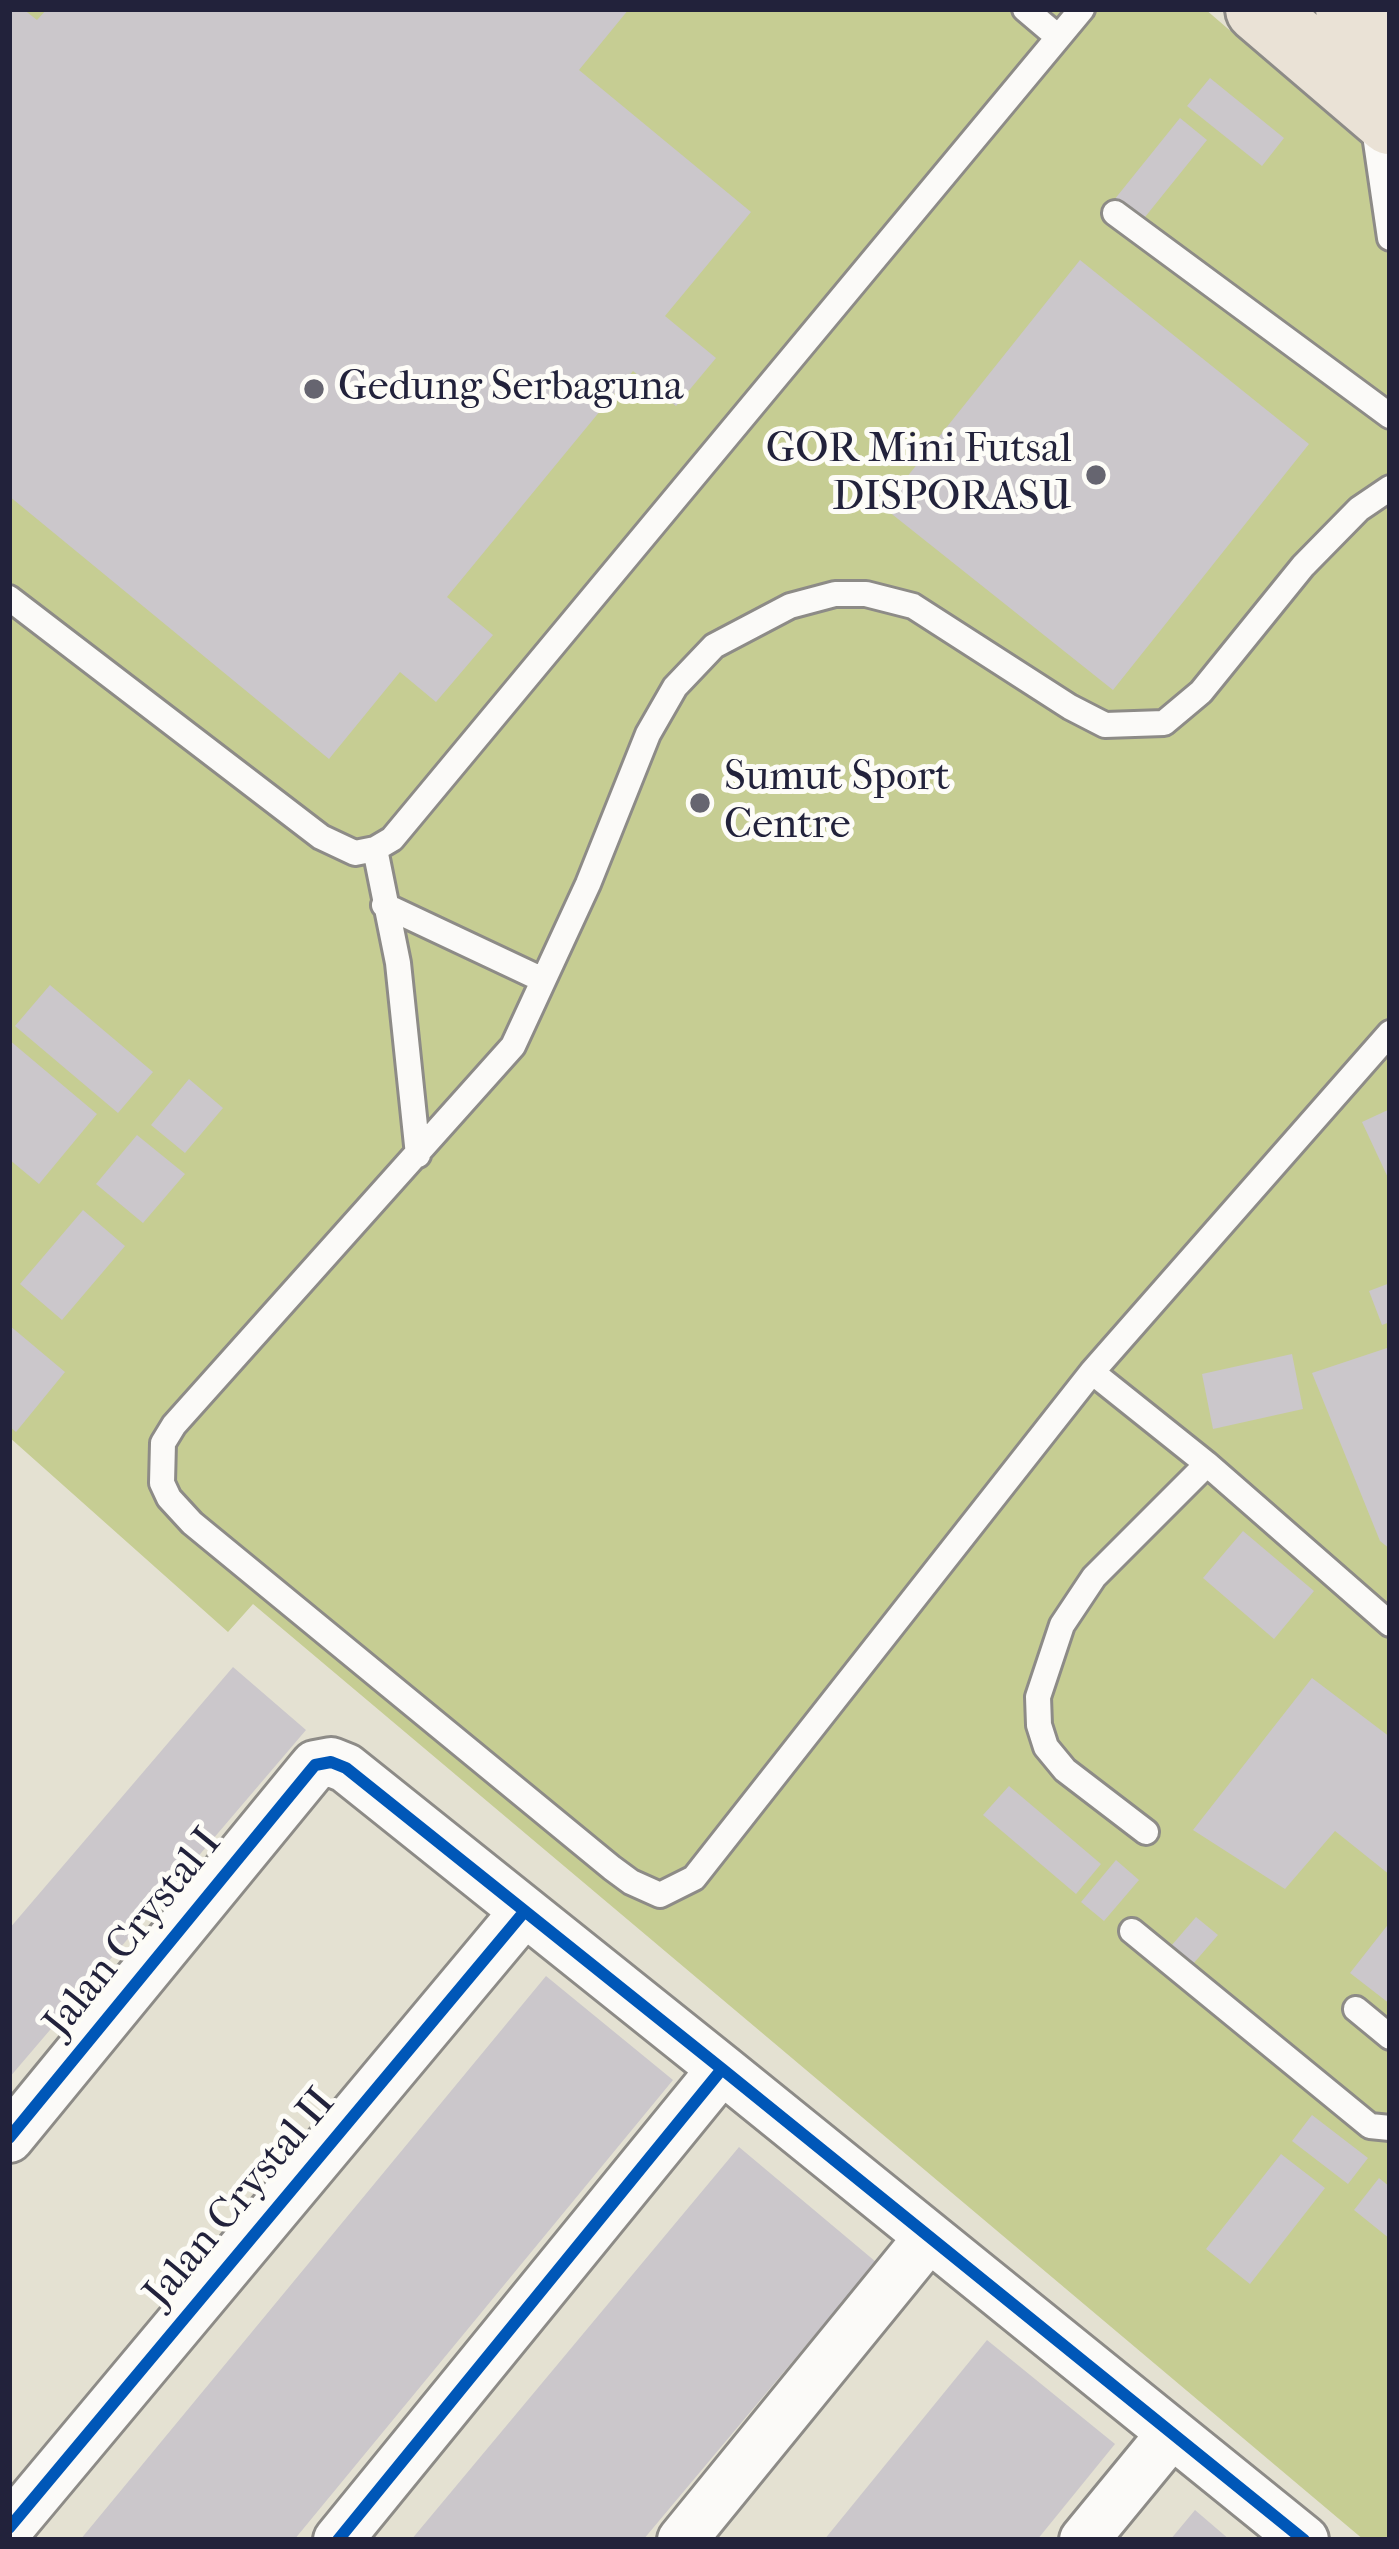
<!DOCTYPE html>
<html>
<head>
<meta charset="utf-8">
<style>
  body { margin:0 }
  #map { position:relative; width:1399px; height:2549px; overflow:hidden; background:#e4e1d2; font-family:"IM FELL French Canon",serif }
  canvas { display:block }
  .frame { position:absolute; inset:0; border:12px solid #22223b; pointer-events:none }
</style>
</head>
<body>
<div id="map">
<canvas width="1399" height="2549"></canvas>
<div class="frame"></div>
</div>
<script>
const context = document.querySelector('canvas').getContext('2d');
context.lineJoin = 'round';
function fill(path, color) {
  context.fillStyle = color;
  context.fill(path, 'evenodd');
}
function toPath(rows) {
  const path = new Path2D();
  for (const r of rows) {
    path.moveTo(r[0], r[1]);
    for (let i = 2; i < r.length; i += 2) path.lineTo(r[i], r[i + 1]);
  }
  return path;
}
function strokePath(path, color, width, dash) {
  context.strokeStyle = color;
  context.lineWidth = width;
  context.lineCap = dash ? 'butt' : 'round';
  context.setLineDash(dash || []);
  context.stroke(path);
}
function drawText(font, color, halo, rows, align = 'center') {
  context.font = font + ' "IM FELL French Canon",serif';
  context.lineWidth = 10;
  context.setLineDash([]);
  context.textBaseline = 'middle';
  context.strokeStyle = halo;
  context.fillStyle = color;
  for (const [text, x, y, turn = 0] of rows) {
    context.save();
    context.translate(x, y);
    context.rotate((+turn || 0) * Math.PI / 180);
    context.textAlign = isNaN(turn) ? turn : align;
    if (halo) context.strokeText(text, 0, 0);
    context.fillText(text, 0, 0);
    context.restore();
  }
}
fill(toPath([
  [9,9,1205,9,1390,168,1390,2540,1364,2540,253,1604,228,1632,9,1437]
]), '#c6cd93');
fill(toPath([
  [9,9,23,9,37,20,47,9,629,9,579,70,751,212,665,316,716,358,676,406,633,371,447,597,493,635,436,702,400,672,329,759,9,496],
  [1210,78,1284,138,1262,166,1187,106],
  [1180,118,1207,140,1137,227,1110,205],
  [1080,260,1309,444,1113,690,883,507],
  [50,985,153,1072,118,1113,15,1026],
  [9,1040,97,1114,39,1184,9,1159],
  [189,1079,223,1108,185,1153,151,1125],
  [1390,1109,1390,1182,1362,1122],
  [137,1135,185,1174,143,1223,96,1184],
  [83,1210,125,1246,62,1320,20,1284],
  [1390,1283,1390,1322,1382,1325,1369,1291],
  [9,1325,65,1372,16,1432,9,1426],
  [1390,1347,1390,1549,1380,1541,1312,1373],
  [1292,1354,1303,1409,1213,1429,1202,1374],
  [1243,1531,1314,1591,1274,1639,1203,1578],
  [233,1667,306,1730,9,2078,9,1929],
  [1312,1678,1390,1737,1390,1875,1335,1831,1285,1889,1193,1830],
  [1009,1786,1101,1864,1076,1894,983,1815],
  [1116,1860,1139,1880,1104,1921,1081,1902],
  [1196,1917,1218,1935,1187,1971,1165,1953],
  [1390,1922,1390,2004,1350,1973],
  [546,1976,673,2080,294,2540,80,2540],
  [1312,2115,1368,2158,1348,2184,1292,2141],
  [739,2147,876,2262,643,2540,411,2540],
  [1281,2154,1325,2188,1250,2284,1206,2249],
  [1379,2178,1390,2187,1390,2239,1354,2210],
  [987,2340,1115,2444,1037,2540,824,2540],
  [1195,2510,1230,2540,1170,2540]
]), '#cbc7cb');
const lane = toPath([
  [1025,9,1058,37],
  [1373,121,1390,238],
  [1115,213,1390,416],
  [9,598,321,837,355,853,375,849,392,839,1082,9],
  [375,849,398,963,418,1155],
  [384,905,541,979],
  [1390,1033,1092,1372,1207,1464,1390,1624],
  [1092,1372,694,1878,660,1895,631,1882,612,1868,192,1523,169,1498,162,1483,163,1443,174,1425,513,1046,588,884,648,734,675,687,714,646,790,606,835,594,866,594,913,606,1070,707,1105,725,1164,723,1201,692,1303,566,1359,509,1390,488],
  [1146,1832,1065,1770,1046,1747,1039,1725,1038,1697,1062,1625,1094,1577,1207,1464],
  [1132,1931,1370,2126,1390,2128],
  [1356,2009,1390,2037]
]);
const street = toPath([
  [9,2138,310,1771,315,1765,331,1762,346,1768,722,2069,1304,2540],
  [9,2528,524,1912],
  [338,2540,722,2069],
  [682,2540,929,2237],
  [1084,2540,1172,2433]
]);
const highway = toPath([
  [1259,9,1390,121],
  [1349,9,1390,44]
]);
strokePath(lane, '#8d8b87', 30);
strokePath(street, '#8d8b87', 54);
strokePath(highway, '#8d8b87', 72);
strokePath(lane, '#fbfaf8', 24);
strokePath(street, '#fbfaf8', 48);
strokePath(highway, '#eae2d6', 66);
strokePath(toPath([
  [9,2138,310,1771,315,1765,331,1762,346,1768,722,2069,1304,2540],
  [9,2528,524,1912],
  [338,2540,722,2069]
]), '#0057b8', 12);
for (const [x, y, r, color] of [
  [314,389,12,"#666570"],
  [1096,475,12,"#666570"],
  [700,803,12,"#666570"]
]) {
  const dot = new Path2D();
  dot.arc(x, y, r, 0, 2 * Math.PI);
  context.fillStyle = color;
  context.fill(dot);
  strokePath(dot, '#fdfcf7', 4.5);
}
drawText('42px', '#22223b', '#fdfcf7', [
  ["Gedung Serbaguna",338,389],
  ["GOR Mini Futsal",1072,451,"right"],
  ["DISPORASU",1072,499,"right"],
  ["Sumut Sport",724,779],
  ["Centre",724,827]
], 'left');
drawText('42px', '#22223b', '#fdfcf7', [
  ["Jalan Crystal I",134,1934,-51],
  ["Jalan Crystal II",241,2199,-50]
]);
</script>
</body>
</html>
